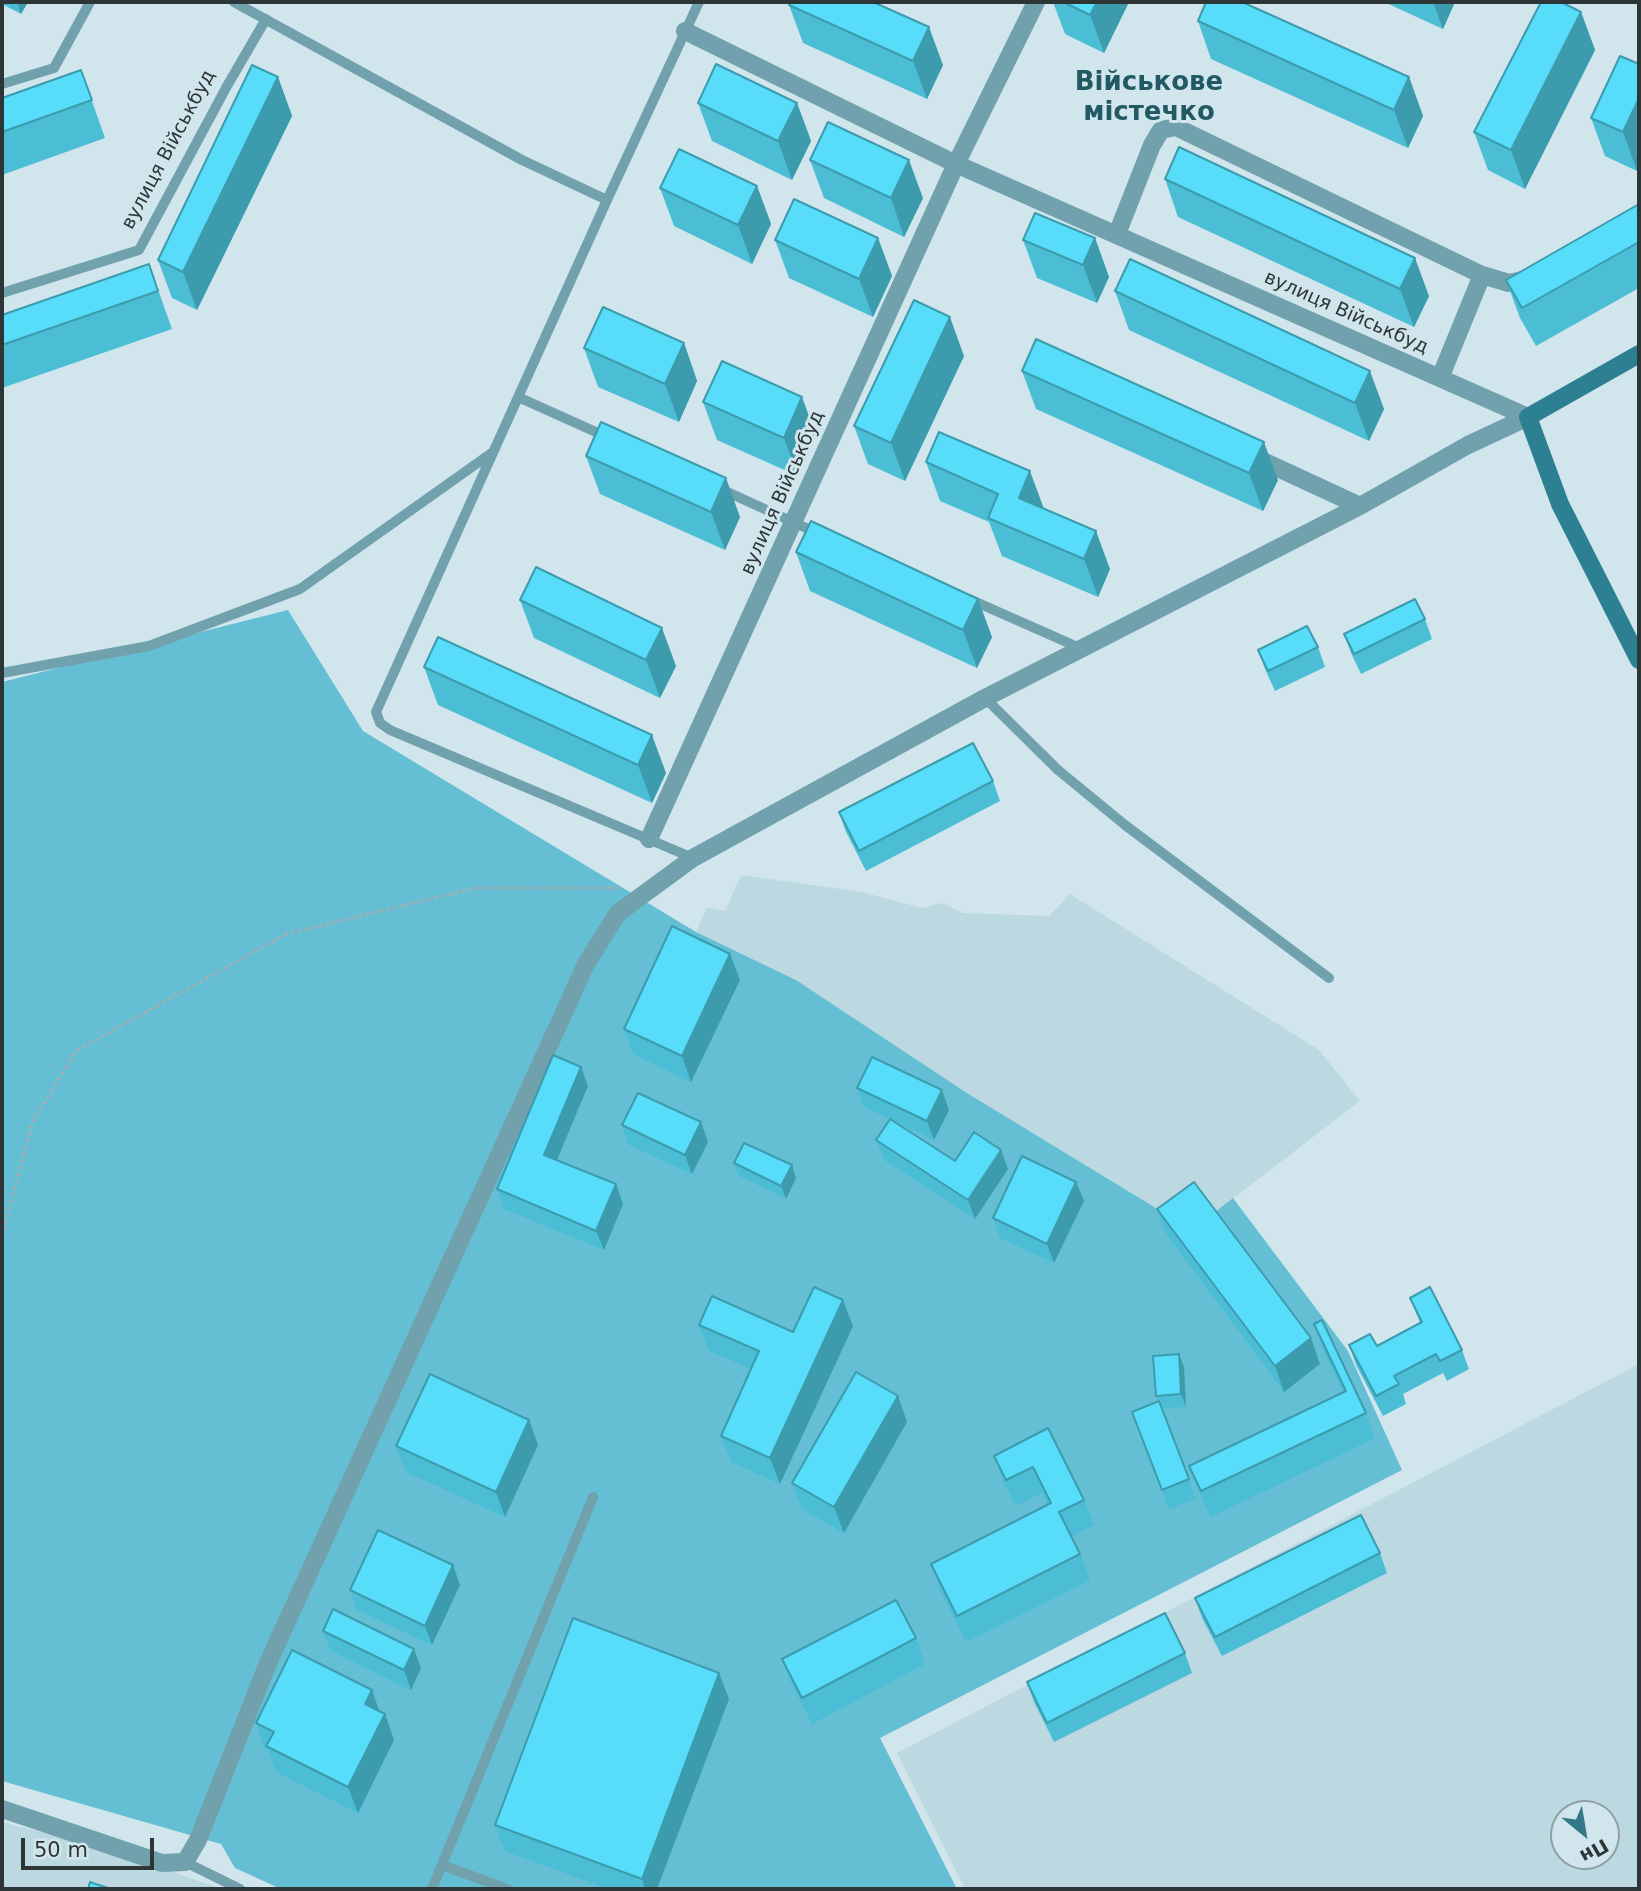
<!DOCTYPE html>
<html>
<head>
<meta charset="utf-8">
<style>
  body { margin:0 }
  #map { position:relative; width:1641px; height:1891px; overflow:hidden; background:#d1e6ec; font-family:"DejaVu Sans",sans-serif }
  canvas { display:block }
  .frame { position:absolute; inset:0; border:4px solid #2d3537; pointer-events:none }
  .north { position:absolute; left:1550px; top:1800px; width:70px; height:70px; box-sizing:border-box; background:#d1e6ec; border:2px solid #8f9fa4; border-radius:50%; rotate:150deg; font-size:19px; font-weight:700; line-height:28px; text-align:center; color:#2d3537 }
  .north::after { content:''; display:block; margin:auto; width:24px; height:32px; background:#357988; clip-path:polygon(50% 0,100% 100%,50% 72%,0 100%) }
  .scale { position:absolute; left:21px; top:1838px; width:133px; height:32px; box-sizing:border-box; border:4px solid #2d3537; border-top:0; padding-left:9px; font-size:21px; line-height:24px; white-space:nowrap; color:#2d3537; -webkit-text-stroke:5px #d1e6ec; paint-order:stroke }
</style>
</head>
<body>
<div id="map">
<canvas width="1641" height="1891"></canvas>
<div class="frame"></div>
<div class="north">Пн</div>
<div class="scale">50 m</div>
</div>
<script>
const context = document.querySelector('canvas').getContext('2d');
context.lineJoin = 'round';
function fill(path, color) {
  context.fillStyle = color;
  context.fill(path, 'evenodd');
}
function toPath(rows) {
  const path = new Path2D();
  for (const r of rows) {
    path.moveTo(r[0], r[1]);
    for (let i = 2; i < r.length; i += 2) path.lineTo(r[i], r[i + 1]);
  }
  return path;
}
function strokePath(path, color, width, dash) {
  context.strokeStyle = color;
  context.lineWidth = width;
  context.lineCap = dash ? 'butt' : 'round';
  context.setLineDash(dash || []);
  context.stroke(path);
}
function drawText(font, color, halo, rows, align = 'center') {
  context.font = font + ' "DejaVu Sans",sans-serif';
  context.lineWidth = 6;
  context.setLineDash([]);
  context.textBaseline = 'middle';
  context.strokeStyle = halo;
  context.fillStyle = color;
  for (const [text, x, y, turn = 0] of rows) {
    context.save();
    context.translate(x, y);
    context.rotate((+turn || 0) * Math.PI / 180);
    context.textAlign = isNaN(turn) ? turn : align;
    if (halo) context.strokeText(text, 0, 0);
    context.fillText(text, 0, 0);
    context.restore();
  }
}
fill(toPath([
  [741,875,862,892,922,908,943,903,963,913,1049,916,1070,894,1319,1050,1360,1101,1192,1230,967,1093,796,980,696,932,707,907,725,911],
  [1639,1364,1639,1889,965,1889,897,1753],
  [1564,1814,1606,1814,1606,1856,1564,1856],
  [2,1822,116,1852,221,1889,2,1889]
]), '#bcd9e1');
fill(toPath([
  [288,610,363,731,696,932,796,980,967,1093,1192,1230,1233,1198,1348,1351,1402,1470,880,1738,957,1889,281,1889,235,1868,221,1844,2,1781,2,682]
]), '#65bfd4');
strokePath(toPath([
  [2,1237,32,1123,76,1051,286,934,476,888,622,888]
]), '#9fb0b5', 3.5, [3.5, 3.5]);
strokePath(toPath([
  [234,2,522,160,607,200],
  [2,84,54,68,90,2],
  [2,293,139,250,227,86,266,19],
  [518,397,607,437],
  [723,490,817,533],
  [969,599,1080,648],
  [2,673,149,646,300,589,493,452],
  [985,698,1058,770,1125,825,1329,978],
  [693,858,390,730,380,723,376,712,607,200,699,2],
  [185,1862,240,1889],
  [442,1865,507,1889],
  [432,1889,593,1497]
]), '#70a1ad', 10);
strokePath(toPath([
  [685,31,956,164,1528,417],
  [1117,234,1152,145,1161,130,1176,127,1482,275],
  [1440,378,1482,275,1509,283,1527,279],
  [1252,456,1360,506],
  [649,839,956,164,1036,2],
  [2,1809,162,1863,185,1862,198,1840,268,1663,586,964,618,913,693,858,985,698,1360,506,1468,445,1528,417]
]), '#70a1ad', 18);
strokePath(toPath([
  [1639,354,1528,417,1560,504,1639,660]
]), '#2d8092', 18);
fill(toPath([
  [2,2,28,2,21,14,2,4],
  [1053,2,1129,2,1104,53,1065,34],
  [1384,2,1455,2,1443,29],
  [789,5,943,65,927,99,803,43],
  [1581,12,1595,50,1525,189,1488,170,1474,132],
  [1198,21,1409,77,1423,116,1408,148,1211,59],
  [1639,64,1637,171,1605,156,1591,118],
  [81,70,105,138,2,175,2,98],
  [278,77,292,116,197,310,172,298,158,260],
  [698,103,797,103,811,141,792,180,712,141],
  [810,160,923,198,904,237,824,198],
  [1165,179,1429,296,1414,327,1178,217],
  [757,186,771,224,752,264,674,226,660,188],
  [1639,204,1639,288,1536,346,1520,318,1506,280],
  [878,238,892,276,873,317,789,278,775,240],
  [1095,238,1109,277,1097,303,1037,278,1023,240],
  [149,264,172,329,2,388,2,315],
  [1115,291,1384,409,1369,441,1129,330],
  [684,343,697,381,679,422,598,387,584,348],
  [964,356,905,481,868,464,854,426],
  [1022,371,1278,480,1263,511,1036,409],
  [703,402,816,435,798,476,717,440],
  [586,456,740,517,725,550,600,494],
  [926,462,1044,509,1110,569,1098,597,1002,556,989,522,940,501],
  [796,552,992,637,977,668,810,591],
  [520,600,676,666,660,698,534,638],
  [1425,619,1432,639,1361,674,1351,653,1344,634],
  [1318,647,1325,667,1275,691,1265,669,1258,650],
  [424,667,666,773,652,803,438,705],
  [993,781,1000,801,866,871,846,832,839,812],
  [730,954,740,980,691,1082,633,1054,624,1029],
  [588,1086,557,1160,616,1184,623,1204,604,1250,504,1209,497,1189],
  [857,1088,949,1110,934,1140,892,1120,955,1161,1008,1169,975,1219,884,1160,876,1140,890,1119,864,1107],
  [701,1122,708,1142,692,1174,629,1145,622,1125],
  [734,1163,796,1178,786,1199,739,1176],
  [1076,1182,1084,1201,1054,1263,1000,1238,993,1218],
  [1157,1209,1320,1364,1284,1392,1167,1235],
  [1410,1298,1462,1350,1469,1369,1447,1381,1443,1373,1403,1394,1406,1404,1383,1416,1356,1365,1349,1345,1377,1346,1420,1323],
  [1314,1324,1366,1413,1375,1438,1211,1517,1199,1492,1189,1466,1343,1392,1323,1350],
  [699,1325,793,1332,853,1326,780,1484,731,1462,721,1436,751,1369,709,1351],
  [1184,1367,1186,1407,1162,1409,1196,1499,1169,1509,1132,1412,1158,1402,1156,1396],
  [898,1396,907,1422,844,1533,802,1509,792,1483],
  [529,1420,538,1445,505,1517,406,1472,396,1446],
  [1048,1428,1084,1500,1094,1525,1071,1537,1080,1554,1090,1580,966,1642,940,1590,931,1564,1048,1505,1042,1493,1016,1506,1003,1481,994,1456],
  [1380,1553,1387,1573,1222,1656,1202,1618,1195,1598],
  [453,1565,460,1585,432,1645,357,1610,350,1590],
  [323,1631,421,1668,411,1690,330,1650],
  [916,1638,925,1664,812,1724,792,1685,782,1659],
  [1185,1653,1192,1673,1054,1742,1034,1702,1027,1682],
  [719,1673,729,1699,657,1889,608,1889,505,1851,495,1825],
  [380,1712,394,1740,358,1813,276,1772,268,1750,265,1749,256,1723]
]), '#4bbed6');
fill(toPath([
  [17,2,28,2,21,14],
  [1097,2,1129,2,1104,53,1090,15],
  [1433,2,1455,2,1443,29],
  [1581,12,1595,50,1525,189,1511,150],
  [929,27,943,65,927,99,913,61],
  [278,77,292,116,197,310,183,272],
  [1409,77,1423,116,1408,148,1394,110],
  [1639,98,1639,166,1637,171,1623,132],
  [797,103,811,141,792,180,778,141],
  [909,160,923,198,904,237,891,198],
  [757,186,771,224,752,264,738,225],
  [878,238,892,276,873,317,859,279],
  [1095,238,1109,277,1097,303,1083,265],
  [1415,258,1429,296,1414,327,1400,289],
  [950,317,964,356,905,481,891,443],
  [684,343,697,381,679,422,665,384],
  [1370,371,1384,409,1369,441,1355,403],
  [802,397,816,435,798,476,784,438],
  [1264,442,1278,480,1263,511,1249,473],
  [1030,471,1044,509,1019,498],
  [726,478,740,517,725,550,711,512],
  [1096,531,1110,569,1098,597,1084,559],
  [978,599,992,637,977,668,963,630],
  [662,628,676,666,660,698,646,660],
  [652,735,666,773,652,803,638,765],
  [730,954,740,980,691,1082,682,1056],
  [581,1067,588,1086,551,1174,544,1155],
  [942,1090,949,1110,934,1140,927,1121],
  [701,1122,708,1142,692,1174,685,1155],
  [1001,1150,1008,1169,975,1219,968,1200],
  [792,1165,796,1178,786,1199,781,1186],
  [1076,1182,1084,1201,1054,1263,1047,1244],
  [616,1184,623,1204,604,1250,596,1231],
  [843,1300,853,1326,780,1484,770,1458],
  [1311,1338,1320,1364,1284,1392,1275,1366],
  [1179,1354,1184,1367,1186,1407,1181,1394],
  [898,1396,907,1422,844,1533,834,1507],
  [529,1420,538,1445,505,1517,496,1492],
  [453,1565,460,1585,432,1645,425,1626],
  [414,1649,421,1668,411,1690,404,1670],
  [719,1673,729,1699,657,1889,645,1889,642,1879],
  [372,1690,381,1716,365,1704],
  [385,1714,394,1740,358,1813,348,1787]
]), '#3d9bae');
const building = toPath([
  [791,2,873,2,929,27,913,61,789,5,791,2],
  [1063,2,1097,2,1090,15,1063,2],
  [1206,2,1242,2,1409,77,1394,110,1198,21,1206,2],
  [1541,2,1561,2,1581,12,1511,150,1474,132,1541,2],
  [1620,56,1639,64,1639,98,1623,132,1591,118,1620,56],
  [716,64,797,103,778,141,698,103,716,64],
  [252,65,278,77,183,272,158,260,252,65],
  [81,70,92,100,2,132,2,98,81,70],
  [828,122,909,160,891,198,810,160,828,122],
  [1179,147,1415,258,1400,289,1165,179,1179,147],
  [679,149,757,186,738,225,660,188,679,149],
  [794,199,878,238,859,279,775,240,794,199],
  [1639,204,1639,242,1522,308,1506,280,1639,204],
  [1035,213,1095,238,1083,265,1023,240,1035,213],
  [1130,259,1370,371,1355,403,1115,291,1130,259],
  [149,264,158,291,2,345,2,315,149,264],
  [914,300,950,317,891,443,854,426,914,300],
  [603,307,684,343,665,384,584,348,603,307],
  [1036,339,1264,442,1249,473,1022,371,1036,339],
  [722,361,802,397,784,438,703,402,722,361],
  [601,422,726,478,711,512,586,456,601,422],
  [939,432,1030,471,1019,498,1096,531,1084,559,988,518,998,494,926,462,939,432],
  [811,521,978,599,963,630,796,552,811,521],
  [536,567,662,628,646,660,520,600,536,567],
  [1415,599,1425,619,1354,654,1344,634,1415,599],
  [1307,626,1318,647,1268,671,1258,650,1307,626],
  [438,637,652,735,638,765,424,667,438,637],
  [973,743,993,781,859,851,839,812,973,743],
  [672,926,730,954,682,1056,624,1029,672,926],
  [553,1055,581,1067,544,1155,616,1184,596,1231,497,1189,553,1055],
  [872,1057,942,1090,927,1121,857,1088,872,1057],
  [638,1093,701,1122,685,1155,622,1125,638,1093],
  [890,1119,955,1161,974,1132,1001,1150,968,1200,876,1140,890,1119],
  [744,1143,792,1165,781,1186,734,1163,744,1143],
  [1022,1156,1076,1182,1047,1244,993,1218,1022,1156],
  [1194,1182,1311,1338,1275,1366,1157,1209,1194,1182],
  [814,1287,843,1300,770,1458,721,1436,759,1351,699,1325,712,1296,793,1332,814,1287],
  [1430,1287,1462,1350,1440,1361,1436,1354,1394,1376,1399,1384,1376,1396,1349,1345,1370,1334,1377,1346,1422,1322,1410,1298,1430,1287],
  [1322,1320,1366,1413,1201,1491,1189,1466,1346,1391,1314,1324,1322,1320],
  [1179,1354,1181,1394,1156,1396,1153,1356,1179,1354],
  [856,1372,898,1396,834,1507,792,1483,856,1372],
  [430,1374,529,1420,496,1492,396,1446,430,1374],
  [1159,1401,1189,1479,1162,1490,1132,1412,1159,1401],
  [1048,1428,1084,1500,1059,1512,1080,1554,957,1616,931,1564,1051,1503,1033,1467,1006,1480,994,1456,1048,1428],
  [1361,1515,1380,1553,1215,1637,1195,1598,1361,1515],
  [378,1530,453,1565,425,1626,350,1590,378,1530],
  [896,1600,916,1638,802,1698,782,1659,896,1600],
  [333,1609,414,1649,404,1670,323,1631,333,1609],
  [1165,1613,1185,1653,1047,1723,1027,1682,1165,1613],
  [573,1618,719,1673,642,1879,495,1825,573,1618],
  [292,1650,372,1690,365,1704,385,1714,348,1787,266,1746,274,1732,256,1723,292,1650],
  [90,1882,111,1889,88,1889,90,1882]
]);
fill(building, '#57ddf9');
strokePath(building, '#3d9bae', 2);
drawText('19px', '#2d3537', '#d1e6ec', [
  ["вулиця Військбуд",169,150,-62],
  ["вулиця Військбуд",1346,313,24],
  ["вулиця Військбуд",783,493,-66]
]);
drawText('bold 26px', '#225965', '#d1e6ec', [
  ["Військове",1149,83],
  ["містечко",1149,113]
]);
</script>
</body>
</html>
